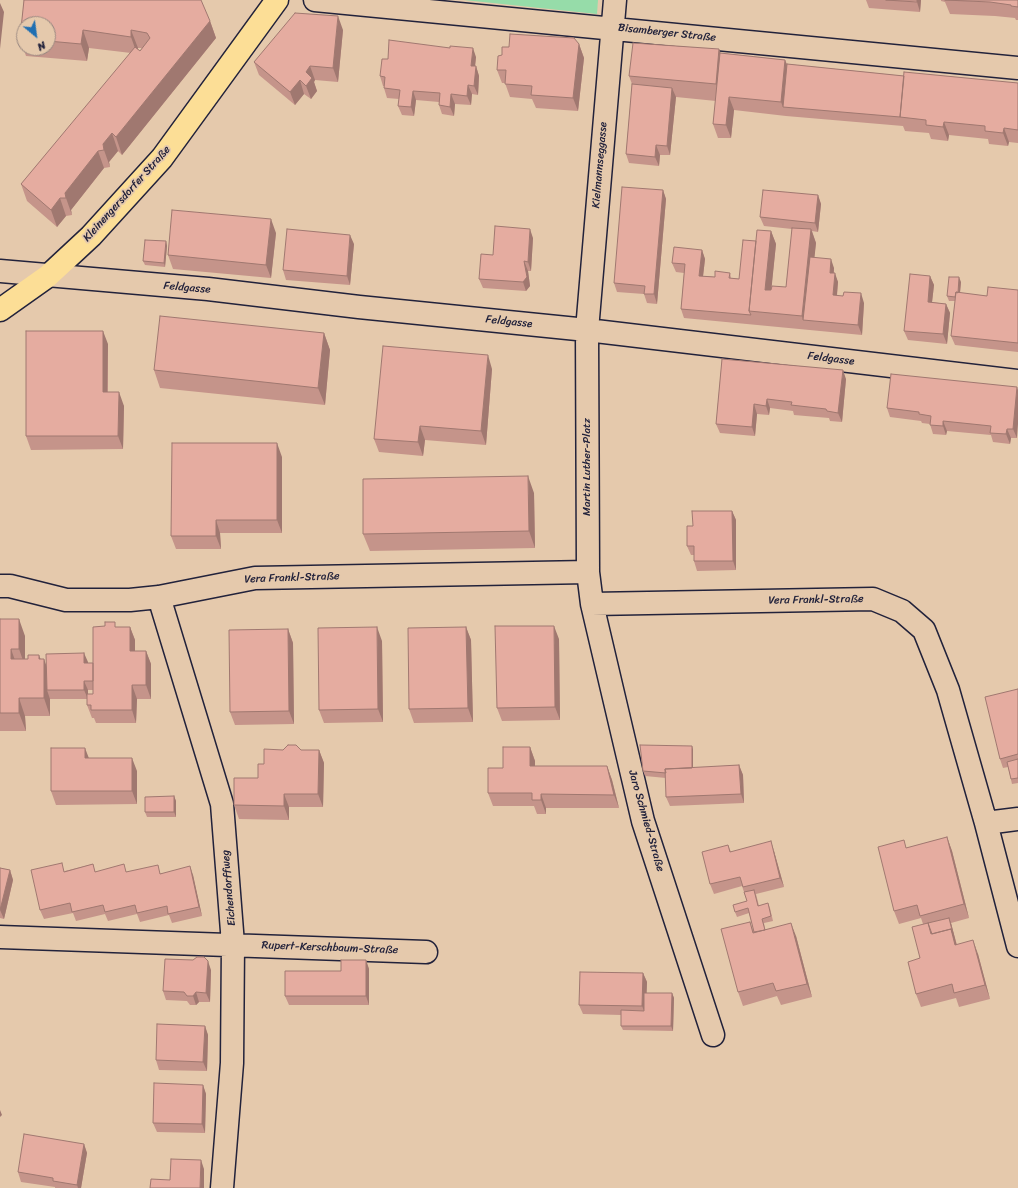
<!DOCTYPE html>
<html>
<head>
<meta charset="utf-8">
<style>
  body { margin:0 }
  #map { position:relative; width:1018px; height:1188px; overflow:hidden; background:#e5c9ac; font-family:Sriracha,sans-serif }
  canvas { display:block }
  .north { position:absolute; left:16px; top:16px; width:40px; height:40px; box-sizing:border-box; background:#e5c9ac; border:1px solid #97867f; border-radius:50%; rotate:151deg; font-size:11px; font-weight:700; line-height:16px; text-align:center; color:#22223b }
  .north::after { content:''; display:block; margin:auto; width:14px; height:18px; background:#1f6fb2; clip-path:polygon(50% 0,100% 100%,50% 72%,0 100%) }
</style>
</head>
<body>
<div id="map">
<canvas width="1018" height="1188"></canvas>
<div class="north">N</div>
</div>
<script>
const context = document.querySelector('canvas').getContext('2d');
context.lineJoin = 'round';
function fill(path, color) {
  context.fillStyle = color;
  context.fill(path, 'evenodd');
}
function toPath(rows) {
  const path = new Path2D();
  for (const r of rows) {
    path.moveTo(r[0], r[1]);
    for (let i = 2; i < r.length; i += 2) path.lineTo(r[i], r[i + 1]);
  }
  return path;
}
function strokePath(path, color, width, dash) {
  context.strokeStyle = color;
  context.lineWidth = width;
  context.lineCap = dash ? 'butt' : 'round';
  context.setLineDash(dash || []);
  context.stroke(path);
}
function drawText(font, color, halo, rows, align = 'center') {
  context.font = font + ' Sriracha,sans-serif';
  context.lineWidth = 3.5;
  context.setLineDash([]);
  context.textBaseline = 'middle';
  context.strokeStyle = halo;
  context.fillStyle = color;
  for (const [text, x, y, turn = 0] of rows) {
    context.save();
    context.translate(x, y);
    context.rotate((+turn || 0) * Math.PI / 180);
    context.textAlign = isNaN(turn) ? turn : align;
    if (halo) context.strokeText(text, 0, 0);
    context.fillText(text, 0, 0);
    context.restore();
  }
}
fill(toPath([
  [464,0,598,0,597,14]
]), '#96dca9');
const minor = toPath([
  [315,0,1018,68],
  [615,0,587,330,588,572,592,604,643,821,713,1035],
  [0,271,208,289,359,307,587,330,1018,381],
  [0,586,10,586,66,600,130,600,159,597,255,578,588,572],
  [159,597,222,804,233,944,232,1063,222,1188],
  [592,604,873,599,902,611,924,630,948,690,986,823,1018,946],
  [986,823,1018,819],
  [0,937,426,952]
]);
const major = toPath([
  [0,310,48,276,91,236,162,158,277,0]
]);
strokePath(minor, '#22223b', 25);
strokePath(major, '#22223b', 25);
strokePath(minor, '#e5c9ac', 22);
strokePath(major, '#fcde96', 22);
fill(toPath([
  [24,0,210,21,216,38,122,155,118,151,109,162,110,167,104,168,71,210,72,215,66,216,57,227,27,201,21,184,131,53,89,48,87,61,26,56,20,38],
  [24,24,48,24,48,48,24,48],
  [138,48,142,48,140,51,138,49],
  [866,0,921,0,920,12,869,8],
  [941,0,1018,0,1018,20,1016,20,1015,18,995,16,950,14,945,2,941,1],
  [343,30,338,82,315,80,314,82,317,91,311,99,304,94,295,105,259,75,254,62],
  [579,44,584,58,578,111,536,108,532,99,510,97,505,83,502,83,497,70,502,55,509,47],
  [719,49,720,53,785,60,787,64,904,76,1018,83,1018,143,1009,142,1008,146,989,144,988,139,949,135,948,141,931,139,929,133,905,131,903,126,786,116,734,110,731,138,718,138,713,124,716,101,676,97,670,155,660,155,659,166,629,163,626,154,632,84,629,76],
  [476,57,475,66,476,66,479,76,478,95,472,94,471,105,455,104,454,116,442,114,439,105,439,102,416,100,414,116,402,115,398,106,399,99,387,98,384,88,384,86,383,86,380,76,388,59],
  [663,190,666,199,657,304,647,303,644,294,617,292,614,283],
  [818,195,821,204,818,232,812,231,816,243,814,257,834,268,834,273,838,282,837,296,864,303,862,335,684,318,681,309,684,273,676,272,672,263,702,250,705,259,703,276,715,277,730,273,731,278,739,279,756,241,771,231,776,244,771,290,786,287,792,229,764,226,760,217],
  [276,233,271,278,173,269,168,255],
  [533,238,531,271,528,271,530,286,526,291,483,288,479,279,493,255],
  [166,241,167,246,165,267,145,265,143,261],
  [354,244,350,285,286,280,283,270],
  [930,276,934,285,932,302,946,304,950,313,947,344,908,340,904,331],
  [961,282,960,293,987,296,1018,290,1018,352,955,345,951,336,955,301,949,301,947,296],
  [324,333,330,350,325,405,160,388,154,370],
  [108,344,108,392,124,406,123,449,31,450,26,436],
  [722,359,846,379,842,422,830,421,829,418,794,415,793,411,770,408,769,415,757,414,755,436,720,433,716,424],
  [492,369,486,445,425,440,423,456,379,452,374,439],
  [1017,387,1017,438,1011,438,1010,444,993,442,991,435,947,431,946,435,933,434,930,424,922,423,921,421,890,417,887,408],
  [282,457,282,533,220,533,221,549,176,549,171,536],
  [534,493,535,548,370,551,363,534],
  [732,511,736,520,736,570,697,571,694,561,694,555,691,555,687,546,693,526],
  [0,619,25,636,25,659,44,659,46,667,93,663,116,627,130,627,135,640,135,651,146,651,151,664,151,699,137,699,136,723,96,723,94,718,92,718,87,705,87,699,50,699,50,716,25,716,26,731,0,731],
  [88,690,93,690,93,694,88,694],
  [466,627,471,640,473,722,414,723,409,709],
  [288,629,293,643,294,724,235,725,230,712],
  [559,639,560,720,502,721,497,708],
  [382,641,383,722,324,723,319,710],
  [1018,689,1018,783,1012,784,1008,767,1003,768,1000,759],
  [692,746,693,750,693,768,739,765,743,775,744,803,670,806,666,797,666,778,645,776,643,771],
  [530,747,535,761,535,766,607,766,612,780,619,808,546,808,546,814,537,814,534,806,493,806,488,793,503,768],
  [319,750,324,763,323,807,289,807,289,820,239,819,234,805,258,778,264,764],
  [88,758,137,771,137,804,56,805,51,791],
  [174,796,176,801,176,817,147,817,145,812],
  [947,837,952,851,969,918,951,923,957,945,978,954,990,999,959,1007,956,998,921,1007,916,994,923,924,921,918,899,924,894,911,907,848],
  [728,845,731,852,774,851,784,887,756,894,759,906,768,903,770,908,773,921,764,923,765,929,796,936,812,997,781,1005,777,996,743,1006,738,992,750,922,754,932,749,913,737,917,735,912,747,901,742,886,714,894,710,884],
  [93,864,95,872,127,872,193,875,202,916,172,923,169,915,140,922,137,914,108,921,105,914,76,921,73,913,44,919,40,910,65,871],
  [0,868,10,870,13,880,4,919,0,918],
  [366,960,369,969,369,1005,289,1005,285,996],
  [211,970,210,1002,199,1002,196,1005,190,1005,187,1001,166,1000,163,991],
  [643,973,647,982,646,993,672,993,674,998,673,1031,623,1030,621,1026,621,1015,583,1014,579,1005],
  [205,1026,208,1035,207,1071,159,1070,156,1060],
  [203,1085,206,1094,205,1133,157,1132,153,1123],
  [84,1144,87,1153,81,1188,55,1188,55,1187,21,1182,18,1172]
]), '#c5948a');
fill(toPath([
  [917,0,921,0,920,12,917,2],
  [0,3,4,12,0,49],
  [338,16,343,30,338,82,333,68],
  [210,21,216,38,122,155,116,137],
  [83,30,89,48,87,61,81,44],
  [131,30,138,48,137,54,131,37],
  [579,44,584,58,578,111,573,98],
  [473,48,476,57,474,76,471,66],
  [719,49,725,67,722,101,716,84],
  [785,60,790,74,783,107,781,102],
  [310,66,315,80,314,82,317,91,311,99,306,86,306,72],
  [476,66,479,76,478,95,474,86],
  [300,80,304,94,295,105,290,92],
  [468,85,472,94,471,105,467,96],
  [672,88,676,97,670,155,667,146],
  [413,91,416,100,414,116,411,107],
  [451,94,455,104,454,116,450,107],
  [729,97,734,110,731,138,726,125],
  [944,122,949,135,948,141,943,127],
  [1004,128,1009,142,1008,146,1003,133],
  [112,133,118,151,109,162,110,167,104,150,103,144],
  [656,145,660,155,659,166,655,157],
  [98,151,104,168,71,210,72,215,66,198,65,193],
  [663,190,666,199,657,304,654,294],
  [818,195,821,204,818,232,815,223],
  [60,198,66,216,57,227,51,210],
  [271,219,276,233,271,278,266,265],
  [530,229,533,238,531,271,528,262],
  [811,229,816,243,808,320,803,320,802,316],
  [771,231,776,244,770,303,765,290],
  [350,235,354,244,350,285,347,276],
  [166,241,167,246,165,267,164,263],
  [702,250,705,259,702,285,699,276],
  [831,259,834,268,833,282,830,273],
  [524,261,528,271,530,286,526,291,523,282],
  [835,273,838,282,836,304,833,295],
  [930,276,934,285,931,311,928,302],
  [959,277,961,282,959,302,958,297],
  [861,293,864,303,862,335,858,325],
  [946,304,950,313,947,344,943,334],
  [103,331,108,344,107,406,103,392],
  [324,333,330,350,325,405,318,388],
  [488,355,492,369,486,445,481,431],
  [843,370,846,379,842,422,838,413],
  [1017,387,1018,390,1018,424,1017,438,1013,429],
  [119,392,124,406,123,449,118,436],
  [767,399,770,408,769,415,766,406],
  [754,404,757,414,755,436,752,427],
  [943,421,947,431,946,435,943,426],
  [420,426,425,440,423,456,418,442],
  [1007,429,1011,438,1010,444,1006,434],
  [277,443,282,457,282,533,277,520],
  [528,476,534,493,535,548,529,531],
  [732,511,736,520,736,570,733,561],
  [216,520,220,533,221,549,216,536],
  [19,619,25,636,25,666,19,649],
  [554,626,559,639,560,720,555,707],
  [130,627,135,640,135,664,130,651],
  [377,627,382,641,383,722,378,709],
  [466,627,471,640,473,722,468,708],
  [288,629,293,643,294,724,289,711],
  [11,649,17,666,11,659],
  [146,651,151,664,151,699,146,685],
  [84,653,88,662,88,672,84,663],
  [39,655,44,668,44,659,50,676,47,690,50,699,50,716,44,698,39,659],
  [84,681,88,690,88,699,84,690],
  [132,685,137,699,136,723,132,710],
  [19,698,25,716,26,731,19,713],
  [692,746,693,750,693,777,692,772],
  [530,747,535,761,535,780,530,766],
  [85,748,90,761,85,758],
  [319,750,324,763,323,807,318,794],
  [132,758,137,771,137,804,132,791],
  [739,765,743,775,744,803,741,794],
  [607,766,612,780,619,808,614,795],
  [284,794,289,807,289,820,284,806],
  [541,794,546,808,546,814,541,800],
  [174,796,176,801,176,817,174,812],
  [947,837,952,851,969,918,964,904],
  [771,841,774,851,784,887,780,878],
  [190,866,193,875,202,916,199,907],
  [10,870,13,880,4,919,0,910],
  [949,918,951,923,960,958,955,945,951,929],
  [791,923,796,936,812,997,807,984],
  [973,940,978,954,990,999,985,985],
  [366,960,369,969,369,1005,366,996],
  [208,961,211,970,210,1002,206,993],
  [643,973,647,982,646,1015,642,1006],
  [196,992,199,1002,196,1005,193,996],
  [672,993,674,998,673,1031,671,1026],
  [205,1026,208,1035,207,1071,203,1062],
  [203,1085,206,1094,205,1133,202,1124],
  [0,1110,2,1115,0,1117],
  [84,1144,87,1153,81,1188,78,1188,77,1185],
  [201,1160,204,1169,204,1188,200,1188]
]), '#a07870');
const building = toPath([
  [24,0,201,0,210,21,116,137,112,133,103,144,104,150,98,151,65,193,66,198,60,198,51,210,21,184,135,47,140,51,150,38,147,33,131,30,131,37,83,30,81,44,48,41,48,24,24,24,24,39,20,38,24,0],
  [886,0,917,0,917,2,886,0],
  [945,0,1018,0,1018,7,1011,6,1011,5,990,2,945,0],
  [295,13,338,16,333,68,310,66,306,72,312,78,306,86,300,80,290,92,254,62,295,13],
  [510,34,574,38,579,44,573,98,531,95,532,86,505,84,506,70,497,70,498,56,502,55,502,47,509,47,510,34],
  [389,40,450,48,450,46,473,48,471,66,476,66,474,86,468,85,467,96,451,94,450,107,439,105,440,93,413,91,411,107,398,106,400,90,384,88,385,77,380,76,382,59,388,59,389,40],
  [633,43,719,49,716,84,629,76,633,43],
  [720,53,785,60,781,102,729,97,726,125,713,124,720,53],
  [787,64,904,76,900,117,783,107,787,64],
  [904,72,1018,83,1018,130,1004,128,1003,133,985,131,985,126,944,122,943,127,926,125,926,120,900,117,904,72],
  [632,84,672,88,667,146,656,145,655,157,626,154,632,84],
  [622,187,663,190,654,294,644,294,645,286,614,283,622,187],
  [763,190,818,195,815,223,760,217,763,190],
  [172,210,271,219,266,265,168,255,172,210],
  [495,226,530,229,528,262,524,261,527,277,523,282,479,279,481,254,493,255,495,226],
  [792,228,811,229,802,316,749,311,757,230,771,231,765,290,771,290,772,286,786,287,792,228],
  [287,229,350,235,347,276,283,270,287,229],
  [145,240,166,241,164,263,143,261,145,240],
  [743,240,756,241,749,311,751,315,681,309,685,264,672,263,674,247,702,250,699,276,715,277,715,271,730,273,729,278,739,279,743,240],
  [810,257,831,259,830,273,835,273,833,295,843,296,844,292,861,293,858,325,803,320,810,257],
  [910,274,930,276,928,302,946,304,943,334,904,331,910,274],
  [949,277,959,277,958,293,956,292,955,297,947,296,949,277],
  [988,287,1018,290,1018,343,951,336,956,292,987,296,988,287],
  [160,316,324,333,318,388,154,370,160,316],
  [26,331,103,331,103,392,119,392,118,436,26,436,26,331],
  [383,346,488,355,481,431,420,426,418,442,374,439,383,346],
  [722,359,843,370,838,413,827,411,826,409,791,405,792,402,767,399,766,406,754,404,752,427,716,424,722,359],
  [891,374,1017,387,1013,429,1007,429,1006,434,990,433,991,426,943,421,943,426,930,425,931,416,919,414,919,412,887,408,891,374],
  [172,443,277,443,277,520,216,520,216,536,171,536,172,443],
  [528,476,529,531,363,534,363,479,528,476],
  [692,511,732,511,733,561,694,561,694,546,687,546,687,526,693,526,692,511],
  [0,619,19,619,19,649,11,649,11,659,28,659,28,655,39,655,39,659,44,659,44,698,19,698,19,713,0,713,0,619],
  [105,622,115,622,115,627,130,627,130,651,146,651,146,685,132,685,132,710,91,710,91,705,87,705,87,694,93,694,93,627,105,626,105,622],
  [495,626,554,626,555,707,497,708,495,626],
  [377,627,378,709,319,710,318,628,377,627],
  [466,627,468,708,409,709,408,628,466,627],
  [288,629,289,711,230,712,229,630,288,629],
  [84,653,84,663,93,663,93,681,84,681,84,690,47,690,46,654,84,653],
  [1018,689,1018,754,1000,759,985,697,1018,689],
  [288,745,296,745,301,750,319,750,318,794,284,794,284,806,234,805,234,778,258,778,258,764,264,764,264,749,283,750,288,745],
  [640,745,692,746,692,768,665,769,666,773,643,771,640,745],
  [503,747,530,747,530,766,607,766,614,795,541,794,541,800,532,800,532,793,488,793,488,768,503,768,503,747],
  [51,748,85,748,85,758,132,758,132,791,51,791,51,748],
  [1018,759,1018,778,1011,779,1007,762,1018,759],
  [739,765,741,794,666,797,665,769,739,765],
  [174,796,174,812,145,812,145,797,174,796],
  [947,837,964,904,920,916,917,905,894,911,878,847,904,840,906,848,947,837],
  [771,841,780,878,743,887,740,877,710,884,702,852,728,845,730,852,771,841],
  [62,863,64,872,93,864,95,872,124,864,126,872,158,865,160,874,190,866,199,907,168,914,167,906,137,913,135,905,105,912,103,905,72,912,70,903,40,910,31,870,62,863],
  [0,868,10,870,0,910,0,868],
  [754,890,758,906,768,903,771,916,762,919,765,930,754,932,748,908,735,912,733,905,747,901,744,892,754,890],
  [949,918,954,938,951,929,932,934,928,923,949,918],
  [750,922,753,933,791,923,807,984,776,991,773,983,738,992,721,929,750,922],
  [928,923,931,934,951,929,955,945,973,940,985,985,954,993,952,984,916,994,908,962,920,958,912,927,928,923],
  [197,957,204,957,208,961,206,993,196,992,193,996,187,996,184,992,163,991,165,959,193,960,197,957],
  [341,960,366,960,366,996,285,996,285,971,341,971,341,960],
  [580,972,643,973,642,1006,579,1005,580,972],
  [644,993,672,993,671,1026,621,1026,621,1010,644,1011,644,993],
  [157,1024,205,1026,203,1062,156,1060,157,1024],
  [154,1083,203,1085,202,1124,153,1123,154,1083],
  [24,1134,84,1144,77,1185,53,1181,53,1178,18,1172,24,1134],
  [171,1159,201,1160,200,1188,150,1188,151,1179,170,1180,171,1159]
]);
fill(building, '#e5aca0');
strokePath(building, '#a07870', 1);
drawText('11px', '#22223b', '#e5c9ac', [
  ["Bisamberger Straße",667,33,6],
  ["Kielmannseggasse",600,165,-85],
  ["Kleinengersdorfer Straße",127,194,-48],
  ["Feldgasse",187,288,5],
  ["Feldgasse",509,322,6],
  ["Feldgasse",831,359,7],
  ["Martin Luther-Platz",587,467,-90],
  ["Vera Frankl-Straße",292,578,-2],
  ["Vera Frankl-Straße",816,600,-1],
  ["Jaro Schmied-Straße",646,821,74],
  ["Eichendorffweg",229,888,-95],
  ["Rupert-Kerschbaum-Straße",330,948,2]
]);
</script>
</body>
</html>
